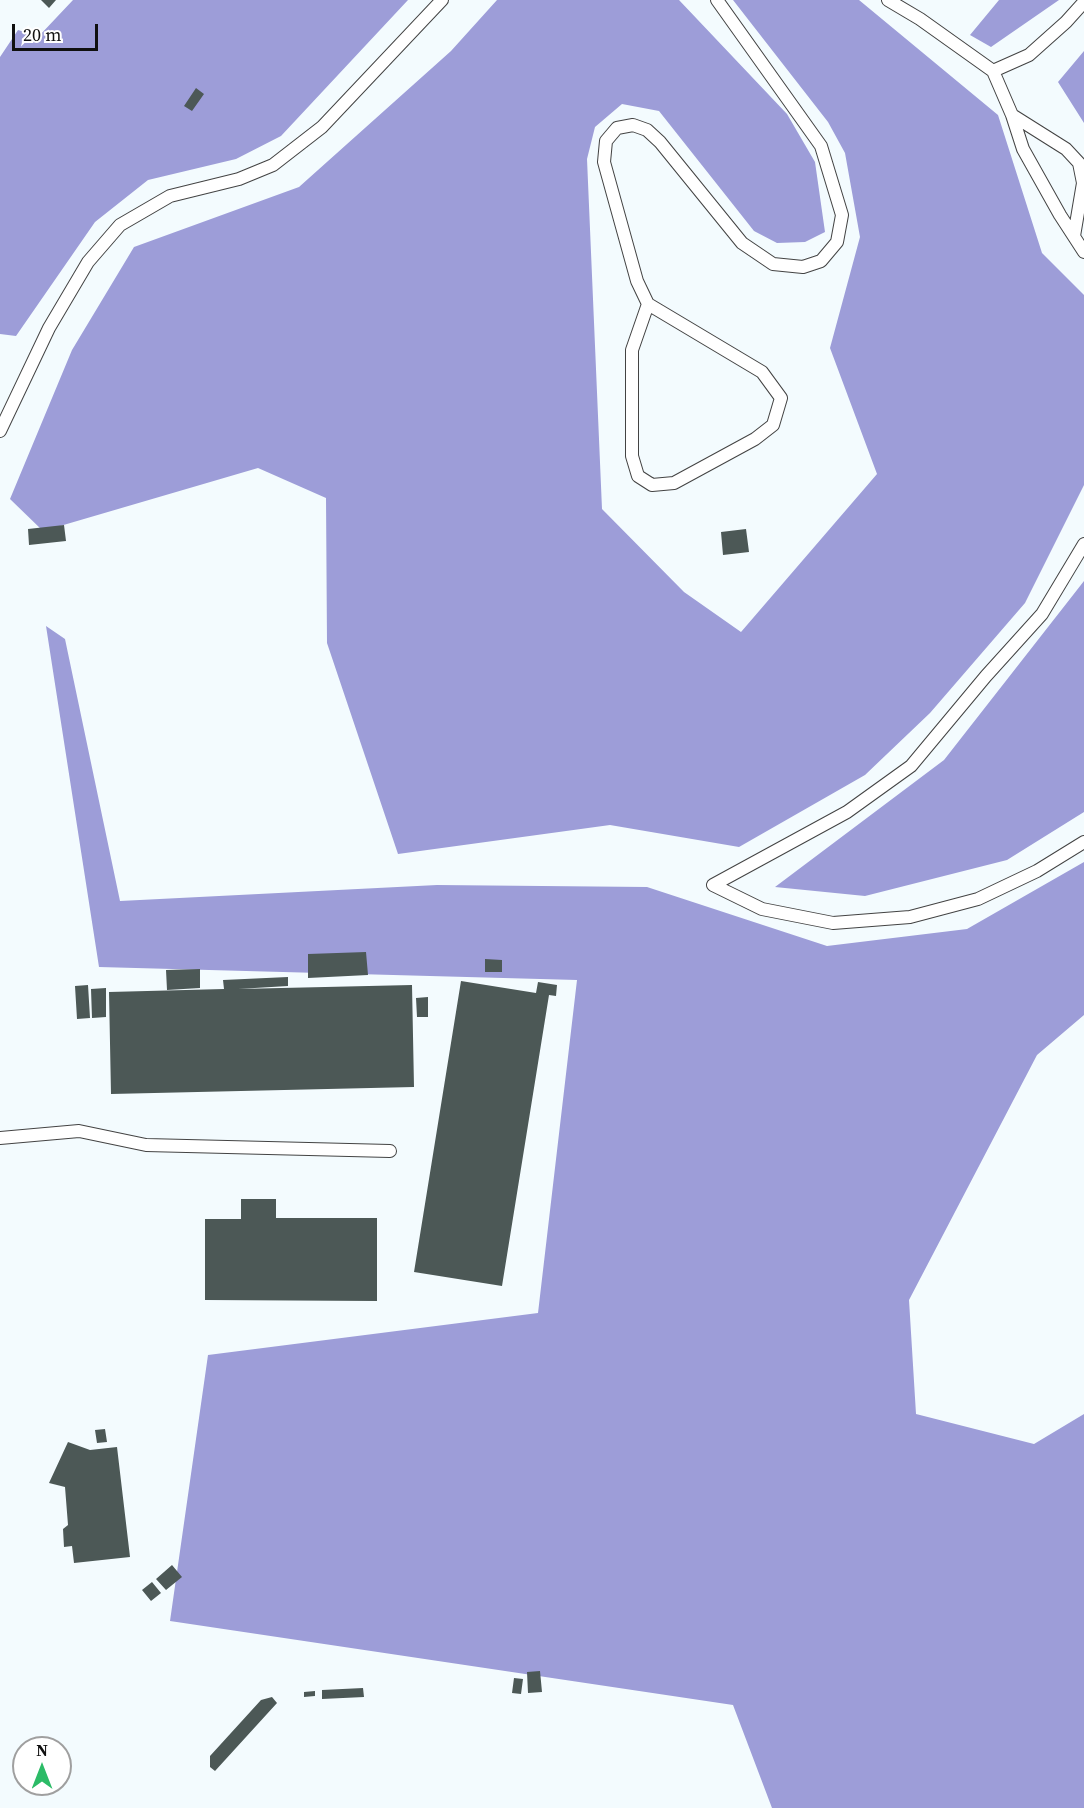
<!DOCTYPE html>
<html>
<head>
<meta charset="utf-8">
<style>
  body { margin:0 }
  #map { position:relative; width:1084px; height:1808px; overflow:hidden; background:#f3fbfe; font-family:"Source Serif 4",serif }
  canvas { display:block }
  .north { position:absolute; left:12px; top:1736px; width:60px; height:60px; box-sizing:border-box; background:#fff; border:2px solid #9f9f9f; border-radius:50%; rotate:0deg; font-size:16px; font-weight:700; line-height:24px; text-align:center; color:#101010 }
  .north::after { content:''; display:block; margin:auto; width:21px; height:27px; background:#2cbb67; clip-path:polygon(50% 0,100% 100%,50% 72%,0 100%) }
  .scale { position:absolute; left:12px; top:24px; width:86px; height:27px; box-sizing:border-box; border:3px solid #101010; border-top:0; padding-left:8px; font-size:18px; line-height:21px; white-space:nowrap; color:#101010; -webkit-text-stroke:4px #fff; paint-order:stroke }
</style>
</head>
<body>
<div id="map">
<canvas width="1084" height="1808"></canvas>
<div class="north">N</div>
<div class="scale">20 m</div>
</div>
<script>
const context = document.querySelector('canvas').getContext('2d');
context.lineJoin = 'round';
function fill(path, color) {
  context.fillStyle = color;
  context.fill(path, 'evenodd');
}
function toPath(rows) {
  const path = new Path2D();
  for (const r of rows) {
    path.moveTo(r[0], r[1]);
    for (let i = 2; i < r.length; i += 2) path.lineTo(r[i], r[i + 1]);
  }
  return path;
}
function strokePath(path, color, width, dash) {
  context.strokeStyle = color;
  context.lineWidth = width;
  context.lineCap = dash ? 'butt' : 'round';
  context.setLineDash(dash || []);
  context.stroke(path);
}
fill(toPath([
  [73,0,408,0,281,136,236,159,148,180,95,222,16,336,0,334,0,57,18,30,39,36],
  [497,0,679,0,787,114,815,162,825,232,805,242,777,243,754,231,659,111,622,104,595,127,587,159,602,509,684,592,741,632,877,474,830,348,860,237,845,153,828,122,733,0,859,0,998,115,1042,253,1084,295,1084,485,1025,603,930,713,865,775,739,847,610,825,398,854,327,643,326,498,258,468,43,531,10,499,72,350,134,247,299,187,451,51],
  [999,0,1059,0,991,47,970,35],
  [1084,51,1084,123,1058,82],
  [1084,581,1084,812,1007,860,865,896,775,887,944,760],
  [46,626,65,639,120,901,437,885,647,887,827,946,967,929,1084,862,1084,1015,1037,1055,909,1300,916,1414,1034,1444,1084,1414,1084,1808,772,1808,733,1705,170,1621,208,1355,538,1313,577,980,99,967]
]), '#9d9dd8');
fill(toPath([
  [41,0,56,0,49,8],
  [196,88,204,94,192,111,184,106],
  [64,525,66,541,29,545,28,529],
  [746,529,749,552,723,555,721,532],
  [366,952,368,975,308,978,308,954],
  [485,959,502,960,502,972,485,972],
  [200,969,200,988,167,990,166,970],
  [288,977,288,986,238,989,412,985,414,1087,111,1094,109,992,224,989,223,980],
  [461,981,536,993,538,982,557,985,556,996,549,995,502,1286,414,1272],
  [88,985,90,1018,77,1019,75,986],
  [106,988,106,1017,92,1018,91,989],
  [428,997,428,1017,417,1017,416,998],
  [241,1199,276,1199,276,1218,377,1218,377,1301,205,1300,205,1219,241,1219],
  [105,1429,107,1442,97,1443,95,1430],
  [68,1442,90,1450,117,1447,130,1557,74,1563,72,1546,64,1547,63,1529,68,1525,65,1487,49,1483],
  [172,1565,182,1577,166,1590,156,1579],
  [152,1582,161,1593,151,1601,142,1590],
  [540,1671,542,1692,528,1693,527,1672],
  [514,1678,523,1679,521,1694,512,1693],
  [363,1688,364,1697,322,1699,322,1690],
  [315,1691,315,1696,304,1697,304,1692],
  [272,1697,277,1703,215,1771,210,1767,210,1756,261,1700]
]), '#4c5856');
const lane = toPath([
  [888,0,920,19,993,71,1012,115,1023,149,1060,215,1084,252],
  [993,71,1029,55,1066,22,1084,2],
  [1012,115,1066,149,1079,163,1083,183,1074,236],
  [648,304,632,350,632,456,638,476,652,485,674,483,755,439,773,425,781,398,762,372,648,304,637,281,604,162,606,141,617,128,633,125,647,130,660,142,742,243,773,264,803,267,821,261,837,242,842,215,821,146,717,0],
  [0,431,49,328,88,262,120,225,170,196,239,179,273,165,322,127,442,0],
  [1084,544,1042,614,986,676,911,766,847,812,713,885,762,909,833,923,910,917,978,899,1037,871,1084,842],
  [0,1138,79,1131,146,1145,390,1151]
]);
strokePath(lane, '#434343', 14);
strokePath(lane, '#fff', 12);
</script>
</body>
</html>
